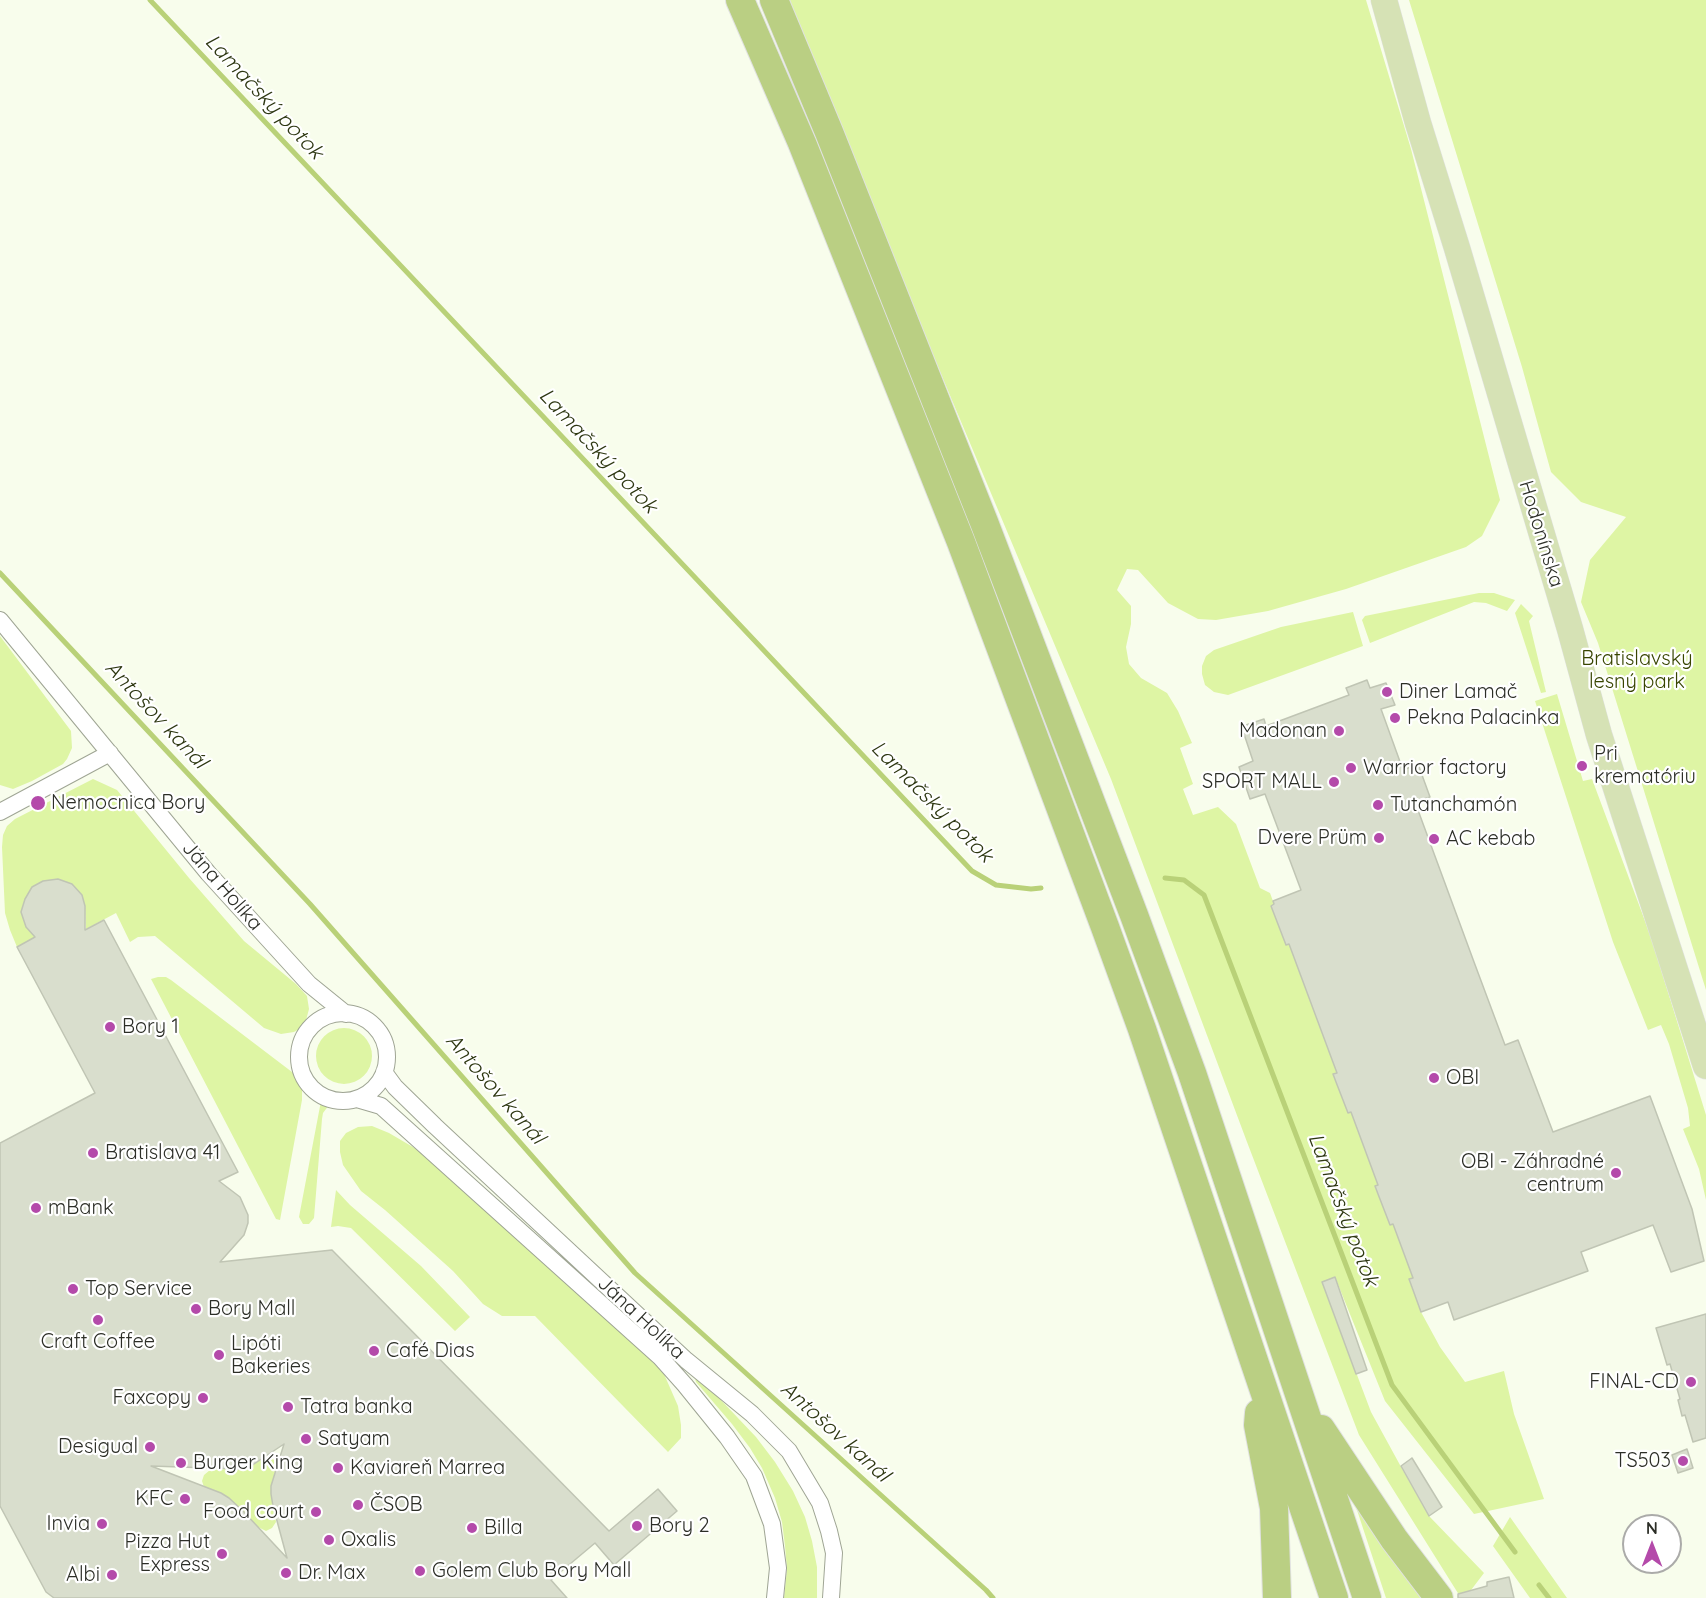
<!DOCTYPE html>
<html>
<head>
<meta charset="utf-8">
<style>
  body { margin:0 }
  #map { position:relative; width:1706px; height:1598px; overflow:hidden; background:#f8fdec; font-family:Quicksand,sans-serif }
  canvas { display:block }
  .north { position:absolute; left:1622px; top:1514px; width:60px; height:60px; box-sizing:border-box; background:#fff; border:2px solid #ababa9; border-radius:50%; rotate:0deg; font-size:16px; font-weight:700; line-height:24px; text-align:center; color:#2c2e27 }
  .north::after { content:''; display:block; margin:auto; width:21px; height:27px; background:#b44aaa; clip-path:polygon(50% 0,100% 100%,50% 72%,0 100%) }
</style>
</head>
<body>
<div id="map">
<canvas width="1706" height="1598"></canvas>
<div class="north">N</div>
</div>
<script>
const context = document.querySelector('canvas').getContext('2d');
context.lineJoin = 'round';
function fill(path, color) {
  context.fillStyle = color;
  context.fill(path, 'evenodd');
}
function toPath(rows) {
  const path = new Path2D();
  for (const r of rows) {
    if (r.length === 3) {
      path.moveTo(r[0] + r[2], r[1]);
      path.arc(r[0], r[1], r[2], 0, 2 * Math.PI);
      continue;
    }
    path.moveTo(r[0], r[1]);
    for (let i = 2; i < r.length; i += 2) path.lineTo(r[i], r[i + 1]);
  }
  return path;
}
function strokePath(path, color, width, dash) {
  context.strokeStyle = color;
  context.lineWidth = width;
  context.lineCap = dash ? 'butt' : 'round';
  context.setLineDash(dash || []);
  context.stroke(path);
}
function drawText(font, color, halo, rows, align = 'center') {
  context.font = font + ' Quicksand,sans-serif';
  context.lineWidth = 4.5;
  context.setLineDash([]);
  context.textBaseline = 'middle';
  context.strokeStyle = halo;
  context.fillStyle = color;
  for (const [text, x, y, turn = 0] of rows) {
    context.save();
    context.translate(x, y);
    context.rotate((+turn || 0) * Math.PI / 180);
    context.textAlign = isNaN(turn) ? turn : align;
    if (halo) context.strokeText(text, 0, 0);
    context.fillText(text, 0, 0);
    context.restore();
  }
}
fill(toPath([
  [784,0,1366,0,1411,149,1500,500,1482,536,1466,547,1346,589,1268,611,1216,620,1198,619,1168,603,1138,570,1127,569,1117,590,1131,606,1131,624,1126,647,1129,664,1141,678,1167,693,1178,711,1192,743,1180,748,1193,784,1183,789,1193,815,1218,807,1236,824,1260,888,1270,893,1274,904,1271,906,1286,945,1289,944,1337,1073,1334,1074,1336,1082,1348,1113,1351,1112,1378,1185,1375,1187,1378,1194,1390,1225,1393,1224,1413,1278,1409,1280,1421,1312,1440,1347,1465,1382,1504,1371,1514,1414,1544,1499,1474,1514,1385,1401,1335,1277,1322,1282,1371,1412,1400,1465,1429,1516,1484,1573,1465,1598,1461,1598,1359,1435,1247,1142,1111,779],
  [1409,0,1706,0,1706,990,1598,643,1581,602,1590,560,1626,517,1581,502,1551,472,1522,367],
  [1479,593,1494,593,1515,600,1507,611,1486,603,1474,602,1370,643,1362,620,1365,616],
  [1521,604,1533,616,1529,621,1546,692,1541,693,1515,613],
  [1353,612,1363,646,1228,695,1214,692,1205,685,1202,674,1202,666,1206,656,1214,650,1281,627],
  [0,636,71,731,72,748,67,759,63,764,32,781,13,789,0,785],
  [1557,694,1583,781,1592,779,1651,937,1706,1115,1706,1200,1699,1169,1683,1129,1690,1126,1688,1108,1669,1044,1661,1025,1648,1030,1613,942,1535,701],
  [93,779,117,790,189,878,244,941,296,984,307,996,309,1009,305,1024,301,1028,294,1032,281,1034,264,1028,155,936,138,937,130,942,116,913,86,929,85,906,82,895,72,884,58,879,43,881,32,887,25,899,21,913,26,927,35,937,17,947,10,930,5,913,2,847,3,835,7,826,15,819],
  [158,977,166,977,171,980,292,1072,299,1079,302,1088,302,1100,280,1220,276,1219,151,979],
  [344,1056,28],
  [321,1101,329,1105,323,1113,322,1119,314,1218,309,1224,303,1224,299,1217],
  [372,1126,389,1133,418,1150,648,1357,664,1374,678,1406,681,1425,681,1438,668,1452,535,1316,502,1316,483,1304,453,1271,385,1210,361,1191,343,1165,340,1152,340,1141,346,1133,358,1127],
  [336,1190,350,1205,421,1266,470,1317,455,1331,351,1228,338,1226,331,1227],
  [695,1378,719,1398,756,1437,775,1462,793,1491,805,1517,812,1541,817,1567,817,1598,784,1598,787,1569,785,1546,782,1522,775,1498,762,1468,750,1448,732,1424,696,1382],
  [267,1456,274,1460,276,1467,271,1490,276,1522,272,1528,266,1531,258,1527,229,1498,204,1487,202,1481,204,1475,210,1470,244,1468,251,1466],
  [1355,1504,1430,1598,1386,1598],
  [1510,1517,1567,1598,1530,1598,1493,1546]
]), '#def5a4');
strokePath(toPath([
  [150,0,972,871,996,885,1031,889,1041,888],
  [0,573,310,904,635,1273,986,1590,993,1598],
  [1165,878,1184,880,1204,895,1392,1385,1515,1552],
  [1539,1585,1549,1598]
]), '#b9d178', 5);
const building = toPath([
  [1367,680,1370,688,1386,683,1395,705,1381,709,1403,770,1418,764,1430,797,1415,802,1474,962,1505,1045,1518,1040,1553,1132,1650,1096,1692,1209,1704,1261,1671,1272,1653,1225,1581,1252,1588,1271,1454,1320,1448,1302,1421,1312,1409,1279,1413,1278,1393,1224,1390,1225,1378,1194,1375,1186,1378,1185,1351,1112,1348,1113,1336,1082,1333,1074,1337,1073,1289,944,1286,945,1271,906,1274,904,1273,901,1301,890,1265,794,1250,799,1239,767,1253,761,1244,734,1246,733,1243,726,1264,719,1266,726,1349,695,1346,688,1367,680],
  [58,879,72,884,82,895,85,906,85,930,104,920,238,1172,219,1181,240,1197,248,1215,248,1223,244,1235,220,1262,332,1250,609,1531,658,1489,677,1511,614,1565,595,1543,551,1580,567,1598,54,1598,46,1592,0,1506,0,1143,95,1093,17,947,35,937,26,927,21,912,25,899,32,887,43,881,58,879],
  [284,1444,271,1486,271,1494,273,1506,287,1558,243,1511,229,1498,221,1493,151,1466,238,1469,251,1466,284,1444],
  [1335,1277,1367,1370,1356,1374,1322,1282,1335,1277],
  [1706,1314,1706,1438,1693,1442,1685,1415,1682,1416,1678,1400,1680,1399,1670,1364,1667,1365,1656,1328,1706,1314],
  [1687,1449,1693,1468,1678,1473,1672,1455,1687,1449],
  [1412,1458,1442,1507,1429,1516,1401,1466,1412,1458],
  [1509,1577,1514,1598,1458,1598,1458,1594,1487,1586,1487,1582,1509,1577]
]);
fill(building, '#d9decd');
strokePath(building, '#c0c5b4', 1.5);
const minor = toPath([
  [0,620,208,873,309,984,346,1014],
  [0,812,110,753],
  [343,1057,44],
  [384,1072,395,1087,435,1126,686,1360,752,1414,789,1451,820,1503,829,1531,834,1553,831,1598],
  [357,1099,381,1106,660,1357,685,1385,727,1437,754,1476,772,1524,778,1568,775,1598]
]);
const primary = toPath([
  [1384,0,1418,123,1457,248,1570,629,1599,735,1706,1066]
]);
const motorway = toPath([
  [740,0,802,143,961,542,1105,927,1142,1029,1334,1598],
  [774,0,829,132,984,522,1134,915,1192,1073,1367,1598],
  [1259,1413,1258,1425,1274,1508,1277,1598],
  [1321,1429,1394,1539,1439,1598]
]);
strokePath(minor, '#9fa594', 18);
strokePath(primary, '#e1e2e1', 27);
strokePath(motorway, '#e1e2e1', 30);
strokePath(minor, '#fff', 16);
strokePath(primary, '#d6e2b5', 26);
strokePath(motorway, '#bacf83', 28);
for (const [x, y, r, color] of [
  [1387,692,6,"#b44aaa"],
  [1395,718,6,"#b44aaa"],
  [1339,731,6,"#b44aaa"],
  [1582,766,6,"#b44aaa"],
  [1351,768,6,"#b44aaa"],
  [1334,782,6,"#b44aaa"],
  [38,803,8,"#b44aaa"],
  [1378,805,6,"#b44aaa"],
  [1379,838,6,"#b44aaa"],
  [1434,839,6,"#b44aaa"],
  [110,1027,6,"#b44aaa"],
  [1434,1078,6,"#b44aaa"],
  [93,1153,6,"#b44aaa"],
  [1616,1173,6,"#b44aaa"],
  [36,1208,6,"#b44aaa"],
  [73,1289,6,"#b44aaa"],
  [196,1309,6,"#b44aaa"],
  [98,1320,6,"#b44aaa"],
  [374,1351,6,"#b44aaa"],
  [219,1355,6,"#b44aaa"],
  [1691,1382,6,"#b44aaa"],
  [203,1398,6,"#b44aaa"],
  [288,1407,6,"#b44aaa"],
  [306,1439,6,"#b44aaa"],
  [150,1447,6,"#b44aaa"],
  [1683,1461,6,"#b44aaa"],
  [181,1463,6,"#b44aaa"],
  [338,1468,6,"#b44aaa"],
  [185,1499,6,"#b44aaa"],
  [358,1505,6,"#b44aaa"],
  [316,1512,6,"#b44aaa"],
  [102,1524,6,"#b44aaa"],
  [637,1526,6,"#b44aaa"],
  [472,1528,6,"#b44aaa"],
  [329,1540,6,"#b44aaa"],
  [222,1554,6,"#b44aaa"],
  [420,1571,6,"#b44aaa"],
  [286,1573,6,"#b44aaa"],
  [112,1575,6,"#b44aaa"]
]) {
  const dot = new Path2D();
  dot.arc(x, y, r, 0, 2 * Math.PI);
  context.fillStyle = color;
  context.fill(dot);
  strokePath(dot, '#fff', 2);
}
drawText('20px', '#2c2e27', '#fff', [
  ["Hodonínska",1541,534,73],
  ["Jána Holíka",222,886,49],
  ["Jána Holíka",641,1318,43]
]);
drawText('20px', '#384500', '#fff', [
  ["Bratislavský",1637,659],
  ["lesný park",1637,682]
]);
drawText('20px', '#2c2e27', '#fff', [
  ["Diner Lamač",1399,692],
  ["Pekna Palacinka",1407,718],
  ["Madonan",1327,731,"right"],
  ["Pri",1594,754],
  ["krematóriu",1594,777],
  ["Warrior factory",1363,768],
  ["SPORT MALL",1322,782,"right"],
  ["Nemocnica Bory",51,803],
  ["Tutanchamón",1390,805],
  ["Dvere Prüm",1367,838,"right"],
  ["AC kebab",1446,839],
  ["Bory 1",122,1027],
  ["OBI",1446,1078],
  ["Bratislava 41",105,1153],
  ["OBI - Záhradné",1604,1162,"right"],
  ["centrum",1604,1185,"right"],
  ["mBank",48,1208],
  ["Top Service",85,1289],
  ["Bory Mall",208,1309],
  ["Craft Coffee",98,1342,"center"],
  ["Lipóti",231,1344],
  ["Bakeries",231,1367],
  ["Café Dias",386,1351],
  ["FINAL-CD",1679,1382,"right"],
  ["Faxcopy",191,1398,"right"],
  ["Tatra banka",300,1407],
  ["Satyam",318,1439],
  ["Desigual",138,1447,"right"],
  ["TS503",1671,1461,"right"],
  ["Burger King",193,1463],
  ["Kaviareň Marrea",350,1468],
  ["KFC",173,1499,"right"],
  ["ČSOB",370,1505],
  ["Food court",304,1512,"right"],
  ["Invia",90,1524,"right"],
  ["Bory 2",649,1526],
  ["Billa",484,1528],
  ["Oxalis",341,1540],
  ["Pizza Hut",210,1542,"right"],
  ["Express",210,1565,"right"],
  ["Golem Club Bory Mall",432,1571],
  ["Dr. Max",298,1573],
  ["Albi",100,1575,"right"]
], 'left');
drawText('italic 21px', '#2d3711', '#fff', [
  ["Lamačský potok",264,97,47],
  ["Lamačský potok",598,451,47],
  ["Antošov kanál",156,715,47],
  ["Lamačský potok",932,802,45],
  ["Antošov kanál",495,1089,49],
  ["Lamačský potok",1343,1210,69],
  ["Antošov kanál",835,1432,42]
]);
</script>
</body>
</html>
